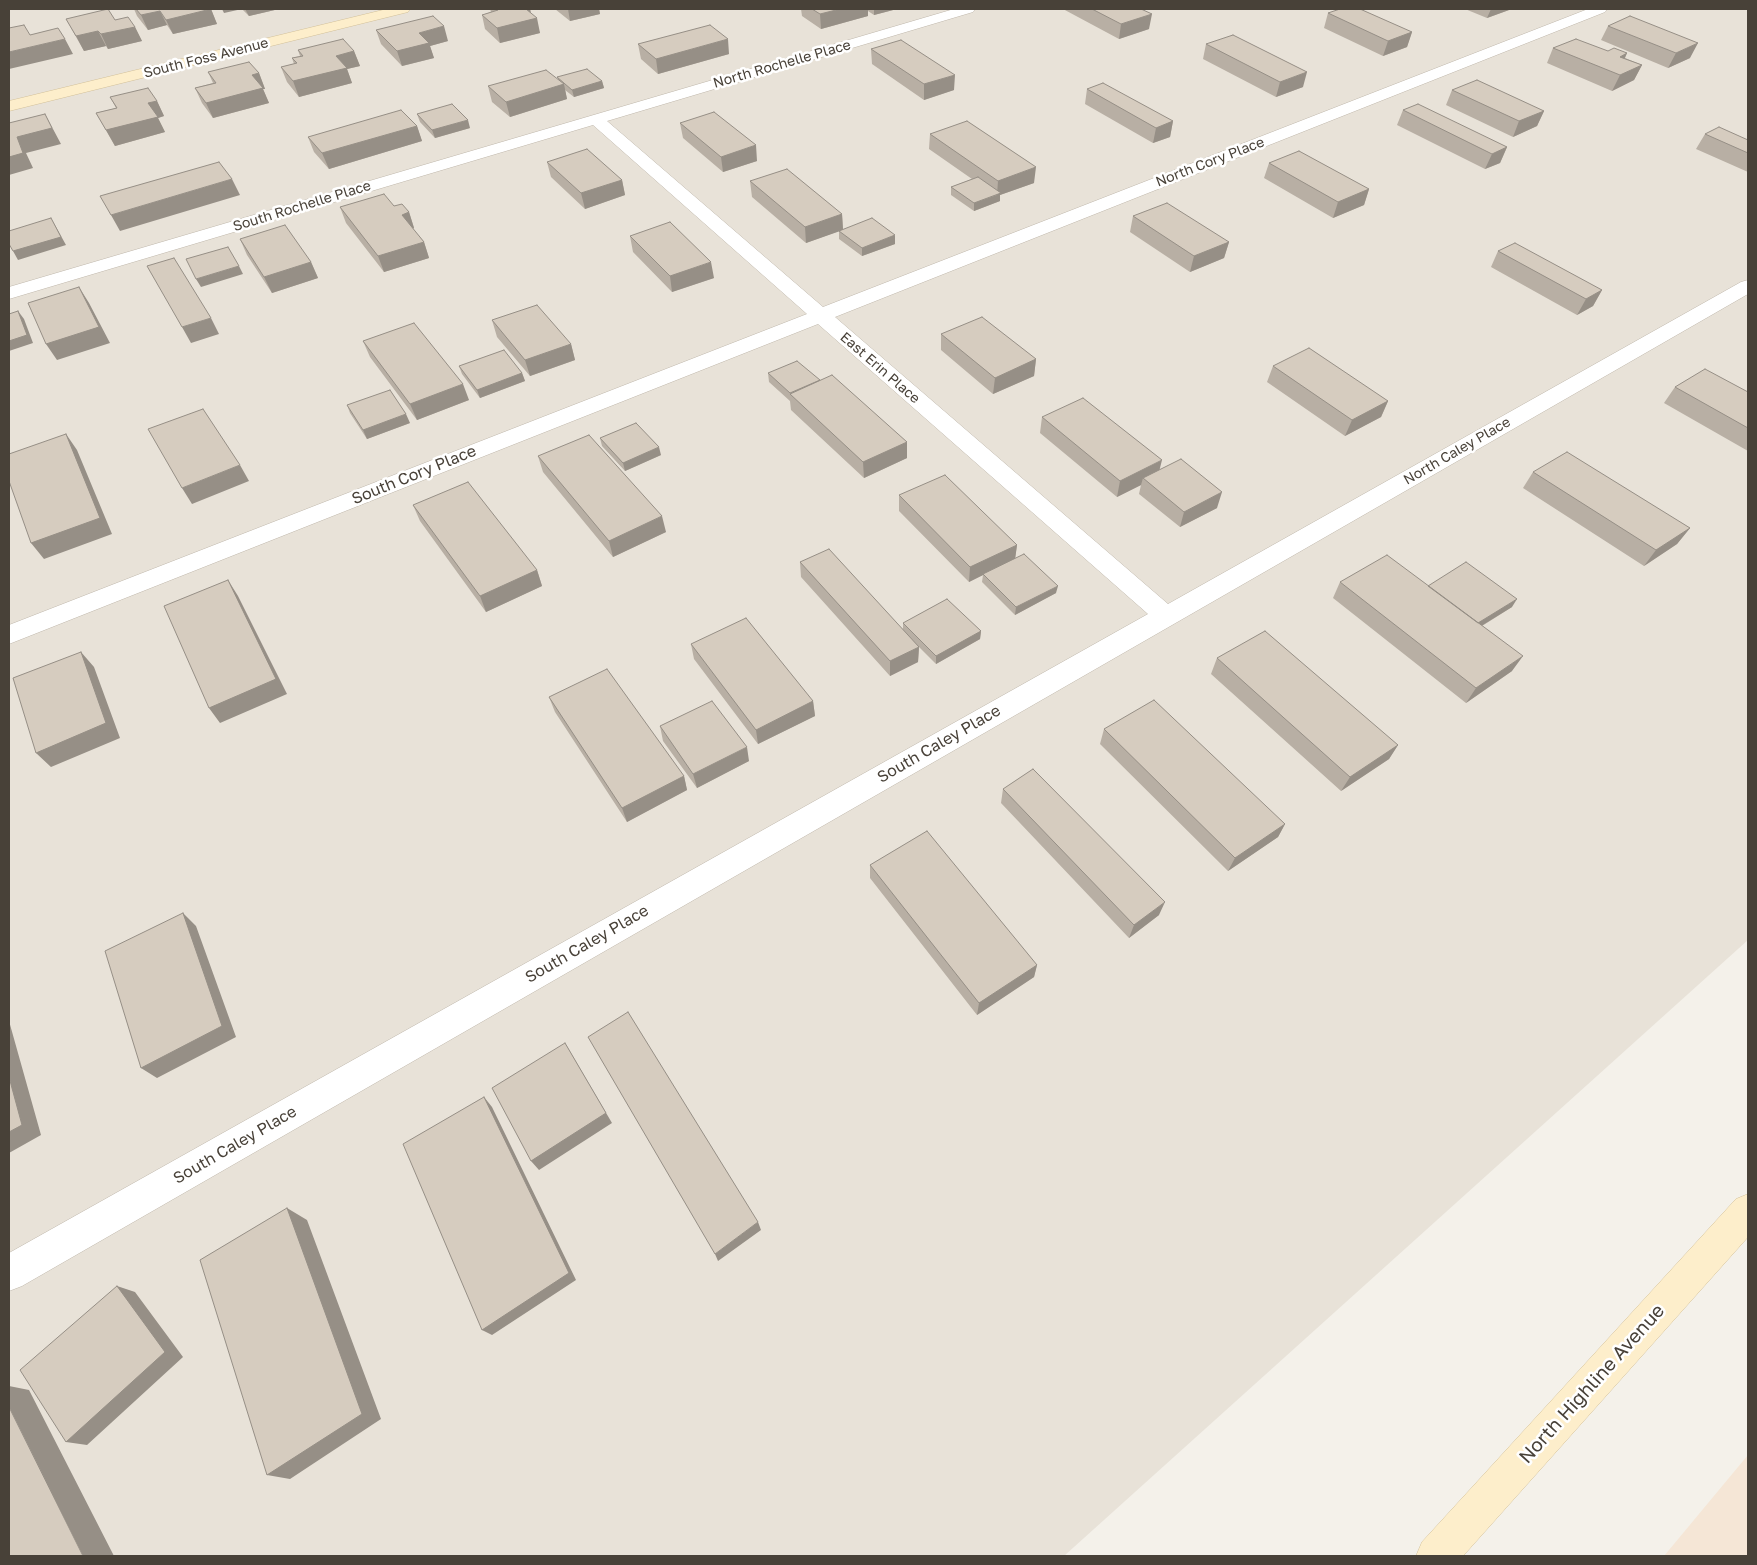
<!DOCTYPE html>
<html>
<head>
<meta charset="utf-8">
<style>
  body { margin:0 }
  #map { position:relative; width:1757px; height:1565px; overflow:hidden; background:#f4f1ea; font-family:"Golos Text",sans-serif }
  canvas { display:block }
  .frame { position:absolute; inset:0; border:10px solid #484138; pointer-events:none }
</style>
</head>
<body>
<div id="map">
<canvas width="1757" height="1565"></canvas>
<div class="frame"></div>
</div>
<script>
const context = document.querySelector('canvas').getContext('2d');
context.lineJoin = 'round';
function fill(path, color) {
  context.fillStyle = color;
  context.fill(path, 'evenodd');
}
function toPath(rows) {
  const path = new Path2D();
  for (const r of rows) {
    path.moveTo(r[0], r[1]);
    for (let i = 2; i < r.length; i += 2) path.lineTo(r[i], r[i + 1]);
  }
  return path;
}
function strokePath(path, color, width, dash) {
  context.strokeStyle = color;
  context.lineWidth = width;
  context.lineCap = dash ? 'butt' : 'round';
  context.setLineDash(dash || []);
  context.stroke(path);
}
function drawText(font, color, halo, rows, align = 'center') {
  context.font = font + ' "Golos Text",sans-serif';
  context.lineWidth = 5;
  context.setLineDash([]);
  context.textBaseline = 'middle';
  context.strokeStyle = halo;
  context.fillStyle = color;
  for (const [text, x, y, turn = 0] of rows) {
    context.save();
    context.translate(x, y);
    context.rotate((+turn || 0) * Math.PI / 180);
    context.textAlign = isNaN(turn) ? turn : align;
    if (halo) context.strokeText(text, 0, 0);
    context.fillText(text, 0, 0);
    context.restore();
  }
}
fill(toPath([
  [9,9,1748,9,1748,940,1064,1556,9,1556]
]), '#e8e2d8');
fill(toPath([
  [1748,1455,1748,1556,1664,1556]
]), '#f5e6d6');
const street = toPath([
  [954,9,975,9,973,12,607,121,823,307,1588,9,1607,9,1605,12,835,317,1168,604,1741,282,1748,280,1748,294,22,1286,9,1291,9,1253,1148,614,818,324,9,644,9,625,807,314,593,125,9,299,9,287,954,9]
]);
const secondary = toPath([
  [387,9,410,9,408,12,9,111,9,101,387,9],
  [1748,1194,1748,1237,1463,1556,1416,1556,1422,1542,1736,1199,1748,1194]
]);
strokePath(street, '#c0b8ac', 1);
strokePath(secondary, '#d3c19a', 1);
fill(street, '#fff');
fill(secondary, '#fdeecb');
fill(toPath([
  [134,9,211,9,217,24,173,34,167,25,148,30,137,16],
  [242,9,279,9,249,16],
  [490,9,530,9,531,13,540,33,500,43,485,29,482,15,491,12],
  [555,9,599,9,600,14,570,21],
  [801,9,897,9,874,15,868,11,868,16,821,29,802,16],
  [1063,9,1141,9,1149,29,1119,39],
  [1465,9,1510,9,1509,10,1487,18],
  [1328,13,1412,32,1407,47,1383,56,1324,28],
  [66,19,115,20,135,27,142,41,108,49,106,46,84,51],
  [1608,26,1690,58,1668,68,1601,40],
  [376,30,448,41,430,46,434,58,402,66,381,44],
  [638,44,729,54,658,74,641,59],
  [1206,44,1303,87,1276,97,1203,59],
  [1553,48,1608,51,1627,53,1625,58,1642,65,1634,80,1612,91,1547,63],
  [871,49,954,90,924,100,872,64],
  [298,50,354,51,360,66,347,69,352,83,299,97,287,82,281,67,294,64,292,58,300,56],
  [208,72,259,73,265,89,263,89,269,103,213,118,202,103,195,88,213,83],
  [557,77,602,81,604,88,574,97,565,90,567,99,510,117,492,102,488,86,558,79],
  [1087,89,1173,121,1170,137,1153,143,1085,104],
  [1452,90,1544,111,1537,126,1513,137,1446,105],
  [110,97,157,101,164,116,158,118,165,132,115,146,96,113,116,108],
  [1403,110,1507,147,1500,163,1485,169,1397,125],
  [417,114,470,128,435,138,420,122],
  [680,123,757,161,723,172,683,138],
  [417,126,422,141,329,169,314,152,308,137],
  [930,134,1034,183,1000,195,1000,201,974,211,951,195,951,187,972,179,929,149],
  [1705,134,1748,140,1748,172,1696,149],
  [547,162,622,180,625,195,585,209,551,177],
  [1269,163,1369,189,1364,205,1333,218,1264,178],
  [750,181,842,214,843,229,895,244,862,256,839,239,839,231,806,243,752,197],
  [394,206,409,212,414,228,413,229,424,242,429,258,384,272,346,223,340,207],
  [1133,216,1229,242,1224,258,1190,272,1130,232],
  [630,236,714,278,672,292,633,252],
  [240,239,311,262,318,278,272,293,247,255],
  [1498,251,1602,290,1593,306,1577,315,1491,267],
  [492,320,571,344,575,360,530,376,497,337],
  [941,334,1036,359,1034,376,993,394,941,350],
  [363,341,469,400,417,420,370,357],
  [459,366,522,373,525,381,480,398,462,374],
  [1273,366,1388,401,1381,417,1345,436,1267,382],
  [768,373,820,380,907,442,907,458,864,478,791,410,790,401,769,382],
  [1675,387,1748,392,1748,451,1664,403],
  [347,405,410,423,367,439,350,413],
  [1042,417,1160,470,1217,508,1180,527,1139,494,1141,485,1117,497,1040,433],
  [600,438,661,455,625,471,602,446],
  [538,456,666,532,613,557,543,472],
  [1533,472,1690,528,1677,544,1644,566,1523,488],
  [899,495,1017,545,1015,558,1056,593,1015,615,982,582,983,575,969,582,899,511],
  [413,505,537,570,542,586,486,612,420,521],
  [800,562,903,629,903,623,981,631,980,639,936,664,919,647,918,662,890,676,801,577],
  [1340,582,1428,586,1512,607,1482,626,1512,671,1466,703,1333,598],
  [691,644,813,701,815,716,758,744,694,659],
  [1217,658,1398,745,1389,759,1341,791,1211,674],
  [549,697,684,776,687,790,627,822,555,712],
  [660,726,749,761,697,788,663,741],
  [1104,729,1285,824,1278,837,1228,871,1100,744],
  [1003,789,1159,915,1129,938,1001,803],
  [870,865,1037,965,1034,977,977,1015,870,878]
]), '#b8afa4');
fill(toPath([
  [211,9,217,24,173,34,166,20],
  [222,9,242,9,224,13],
  [245,9,279,9,249,16],
  [523,9,530,9,532,19,537,18,540,33,500,43,497,28],
  [568,9,599,9,600,14,570,21],
  [840,9,868,9,868,16,821,29,820,14],
  [874,9,897,9,874,15],
  [1491,9,1510,9,1509,10,1487,18],
  [160,11,167,25,148,30,141,15],
  [1152,14,1149,29,1119,39,1121,24],
  [444,26,448,41,430,46,434,58,402,66,397,51,419,33],
  [135,27,142,41,108,49,101,34],
  [98,31,106,46,84,51,76,36],
  [1412,32,1407,47,1383,56,1388,41],
  [65,39,73,54,9,69,9,52],
  [728,39,729,54,658,74,656,59],
  [1698,43,1690,58,1668,68,1676,53],
  [354,51,360,66,347,69,352,83,299,97,293,81,336,56],
  [1627,53,1620,68,1620,57],
  [1642,65,1634,80,1612,91,1620,75],
  [1307,72,1303,87,1276,97,1280,82],
  [259,73,265,89,263,89,269,103,213,118,206,103,252,75],
  [955,75,954,90,924,100,924,84],
  [602,81,604,88,574,97,572,90],
  [564,84,567,99,510,117,506,102],
  [157,101,164,116,158,118,165,132,115,146,106,130,148,103],
  [1544,111,1537,126,1513,137,1519,121],
  [45,114,61,144,26,153,33,168,9,175,9,157,17,137],
  [468,120,470,128,435,138,432,130],
  [1173,121,1170,137,1153,143,1156,128],
  [417,126,422,141,329,169,322,153],
  [756,145,757,161,723,172,721,157],
  [1507,147,1500,163,1485,169,1492,154],
  [1036,167,1034,183,1000,195,1000,201,974,211,974,203,997,195,998,181],
  [232,179,240,195,120,231,111,215],
  [622,180,625,195,585,209,581,193],
  [1369,189,1364,205,1333,218,1338,202],
  [409,212,414,228,407,230,402,215],
  [842,214,843,230,806,243,805,227],
  [51,218,66,245,18,260,13,251],
  [895,235,895,244,862,256,862,248],
  [424,242,429,258,384,272,378,256],
  [1229,242,1224,258,1190,272,1194,256],
  [311,262,318,278,272,293,264,277],
  [711,262,714,278,672,292,670,276],
  [239,266,243,274,201,287,196,279],
  [79,287,89,303,110,343,57,360,46,344],
  [1602,290,1593,306,1577,315,1586,299],
  [18,311,24,319,33,343,9,351,9,341],
  [211,318,219,334,191,343,182,327],
  [571,344,575,360,530,376,525,360],
  [1036,359,1034,376,993,394,995,378],
  [522,373,525,381,480,398,477,390],
  [463,384,469,400,417,420,410,404],
  [1388,401,1381,417,1345,436,1352,420],
  [406,414,410,423,367,439,363,430],
  [66,434,77,450,112,534,44,559,31,543],
  [907,442,907,458,864,478,863,462],
  [659,447,661,455,625,471,623,463],
  [1162,460,1158,476,1143,478,1141,485,1117,497,1120,481],
  [240,465,249,481,192,504,182,488],
  [1222,492,1217,508,1180,527,1184,512],
  [662,516,666,532,613,557,609,541],
  [1690,528,1677,544,1644,566,1656,550],
  [1017,545,1015,560,983,574,983,575,969,582,970,567],
  [537,570,542,586,486,612,480,596],
  [228,580,238,596,287,694,220,723,209,708],
  [1058,586,1056,593,1015,615,1016,607],
  [1517,599,1512,607,1473,631,1478,623],
  [981,631,980,639,936,664,936,656],
  [919,647,918,662,890,676,890,661],
  [81,652,94,667,120,738,51,767,36,753],
  [1523,656,1512,671,1466,703,1476,688],
  [813,701,815,716,758,744,756,730],
  [1398,745,1389,759,1341,791,1350,777],
  [747,747,749,761,697,788,693,774],
  [684,776,687,790,627,822,622,808],
  [1285,824,1278,837,1228,871,1235,858],
  [1165,902,1159,915,1129,938,1134,925],
  [183,913,196,926,236,1037,157,1078,141,1068],
  [1037,965,1034,977,977,1015,979,1003],
  [9,1021,41,1135,9,1153],
  [565,1043,612,1123,539,1170,531,1161],
  [484,1097,492,1107,576,1280,492,1335,482,1330],
  [287,1208,307,1220,381,1419,290,1479,267,1475],
  [758,1222,761,1230,718,1261,715,1254],
  [117,1286,135,1292,183,1357,87,1445,66,1442],
  [9,1386,29,1390,114,1556,83,1556,9,1407]
]), '#968f86');
const building = toPath([
  [108,9,115,20,128,17,135,27,101,34,98,31,76,36,66,19,108,9],
  [136,9,211,9,166,20,160,11,141,15,136,9],
  [496,9,526,9,537,18,497,28,482,15,498,10,496,9],
  [812,9,840,9,820,14,812,9],
  [1092,9,1141,9,1152,14,1121,24,1092,9],
  [1340,9,1360,9,1412,32,1388,41,1328,13,1340,9],
  [433,16,444,26,419,33,429,43,397,51,376,30,433,16],
  [1630,16,1698,43,1676,53,1608,26,1630,16],
  [24,25,30,35,58,28,65,39,9,52,9,28,24,25],
  [710,25,728,39,656,59,638,44,710,25],
  [1233,35,1307,72,1280,82,1206,44,1233,35],
  [343,39,354,51,336,56,347,68,293,81,281,67,297,63,292,58,303,56,298,50,343,39],
  [1576,39,1608,51,1614,48,1627,53,1620,57,1642,65,1620,75,1553,48,1576,39],
  [901,40,955,75,924,84,871,49,901,40],
  [249,62,259,73,252,75,263,88,206,103,195,88,216,83,208,72,249,62],
  [587,69,602,81,572,90,557,77,587,69],
  [546,70,564,84,506,102,488,86,546,70],
  [1477,80,1544,111,1519,121,1452,90,1477,80],
  [1103,83,1173,121,1156,128,1087,89,1103,83],
  [148,88,157,101,148,103,158,117,106,130,96,113,117,108,110,97,148,88],
  [452,104,468,120,432,130,417,114,452,104],
  [1418,104,1507,147,1492,154,1403,110,1418,104],
  [401,110,417,126,322,153,308,137,401,110],
  [714,112,756,145,721,157,680,123,714,112],
  [45,114,52,128,17,137,23,153,9,157,9,123,45,114],
  [967,121,1036,167,998,181,930,134,967,121],
  [1719,127,1748,140,1748,153,1705,134,1719,127],
  [587,149,622,180,581,193,547,162,587,149],
  [1299,151,1369,189,1338,202,1269,163,1299,151],
  [219,162,232,179,111,215,100,196,219,162],
  [787,169,842,214,805,227,750,181,787,169],
  [978,177,1001,193,974,203,951,187,978,177],
  [384,194,394,206,402,204,409,212,402,215,424,242,378,256,340,207,384,194],
  [1167,203,1229,242,1194,256,1133,216,1167,203],
  [51,218,61,237,13,251,9,244,9,231,51,218],
  [872,218,895,235,862,248,839,231,872,218],
  [670,222,711,262,670,276,630,236,670,222],
  [285,225,311,262,264,277,240,239,285,225],
  [1515,243,1602,290,1586,299,1498,251,1515,243],
  [228,247,239,266,196,279,186,259,228,247],
  [174,258,211,318,182,327,147,266,174,258],
  [79,287,99,327,46,344,28,303,79,287],
  [537,305,571,344,525,360,492,320,537,305],
  [18,311,27,335,9,341,9,314,18,311],
  [982,317,1036,359,995,378,941,334,982,317],
  [414,323,463,384,410,404,363,341,414,323],
  [1309,348,1388,401,1352,420,1273,366,1309,348],
  [504,350,522,373,477,390,459,366,504,350],
  [797,361,820,380,790,393,768,373,797,361],
  [1705,369,1748,392,1748,428,1675,387,1705,369],
  [832,375,907,442,863,462,790,394,832,375],
  [390,390,406,414,363,430,347,405,390,390],
  [1083,398,1162,460,1120,481,1042,417,1083,398],
  [203,409,240,465,182,488,148,429,203,409],
  [636,423,659,447,623,463,600,438,636,423],
  [66,434,100,518,31,543,9,481,9,454,66,434],
  [589,435,662,516,609,541,538,456,589,435],
  [1567,452,1690,528,1656,550,1533,472,1567,452],
  [1181,459,1222,492,1184,512,1143,478,1181,459],
  [945,475,1017,545,970,567,899,495,945,475],
  [468,482,537,570,480,596,413,505,468,482],
  [829,549,919,647,890,661,800,562,829,549],
  [1024,554,1058,586,1016,607,983,574,1024,554],
  [1387,555,1523,656,1476,688,1340,582,1387,555],
  [1466,562,1517,599,1478,623,1428,586,1466,562],
  [228,580,276,679,209,708,164,606,228,580],
  [947,599,981,631,936,656,903,623,947,599],
  [746,618,813,701,756,730,691,644,746,618],
  [1265,631,1398,745,1350,777,1217,658,1265,631],
  [81,652,106,723,36,753,13,678,81,652],
  [607,669,684,776,622,808,549,697,607,669],
  [1154,700,1285,824,1235,858,1104,729,1154,700],
  [712,701,747,747,693,774,660,726,712,701],
  [1033,769,1165,902,1134,925,1003,789,1033,769],
  [927,831,1037,965,979,1003,870,865,927,831],
  [183,913,222,1026,141,1068,105,951,183,913],
  [628,1012,758,1222,715,1254,588,1037,628,1012],
  [565,1043,606,1113,531,1161,492,1088,565,1043],
  [9,1077,22,1125,9,1132,9,1077],
  [484,1097,569,1273,482,1330,403,1144,484,1097],
  [287,1208,362,1414,267,1475,200,1260,287,1208],
  [117,1286,165,1352,66,1442,20,1370,117,1286],
  [9,1407,83,1556,9,1556,9,1407]
]);
fill(building, '#d6ccbf');
strokePath(building, '#968f86', 1);
drawText('14px', '#484138', '#fff', [
  ["South Foss Avenue",206,58,-14],
  ["North Rochelle Place",782,64,-16],
  ["North Cory Place",1210,162,-21],
  ["South Rochelle Place",302,206,-17],
  ["East Erin Place",880,368,41],
  ["North Caley Place",1457,451,-30]
]);
drawText('16px', '#484138', '#fff', [
  ["South Cory Place",414,475,-22],
  ["South Caley Place",939,744,-30],
  ["South Caley Place",587,944,-30],
  ["South Caley Place",235,1145,-30]
]);
drawText('19px', '#484138', '#fff', [
  ["North Highline Avenue",1592,1384,-48]
]);
</script>
</body>
</html>
